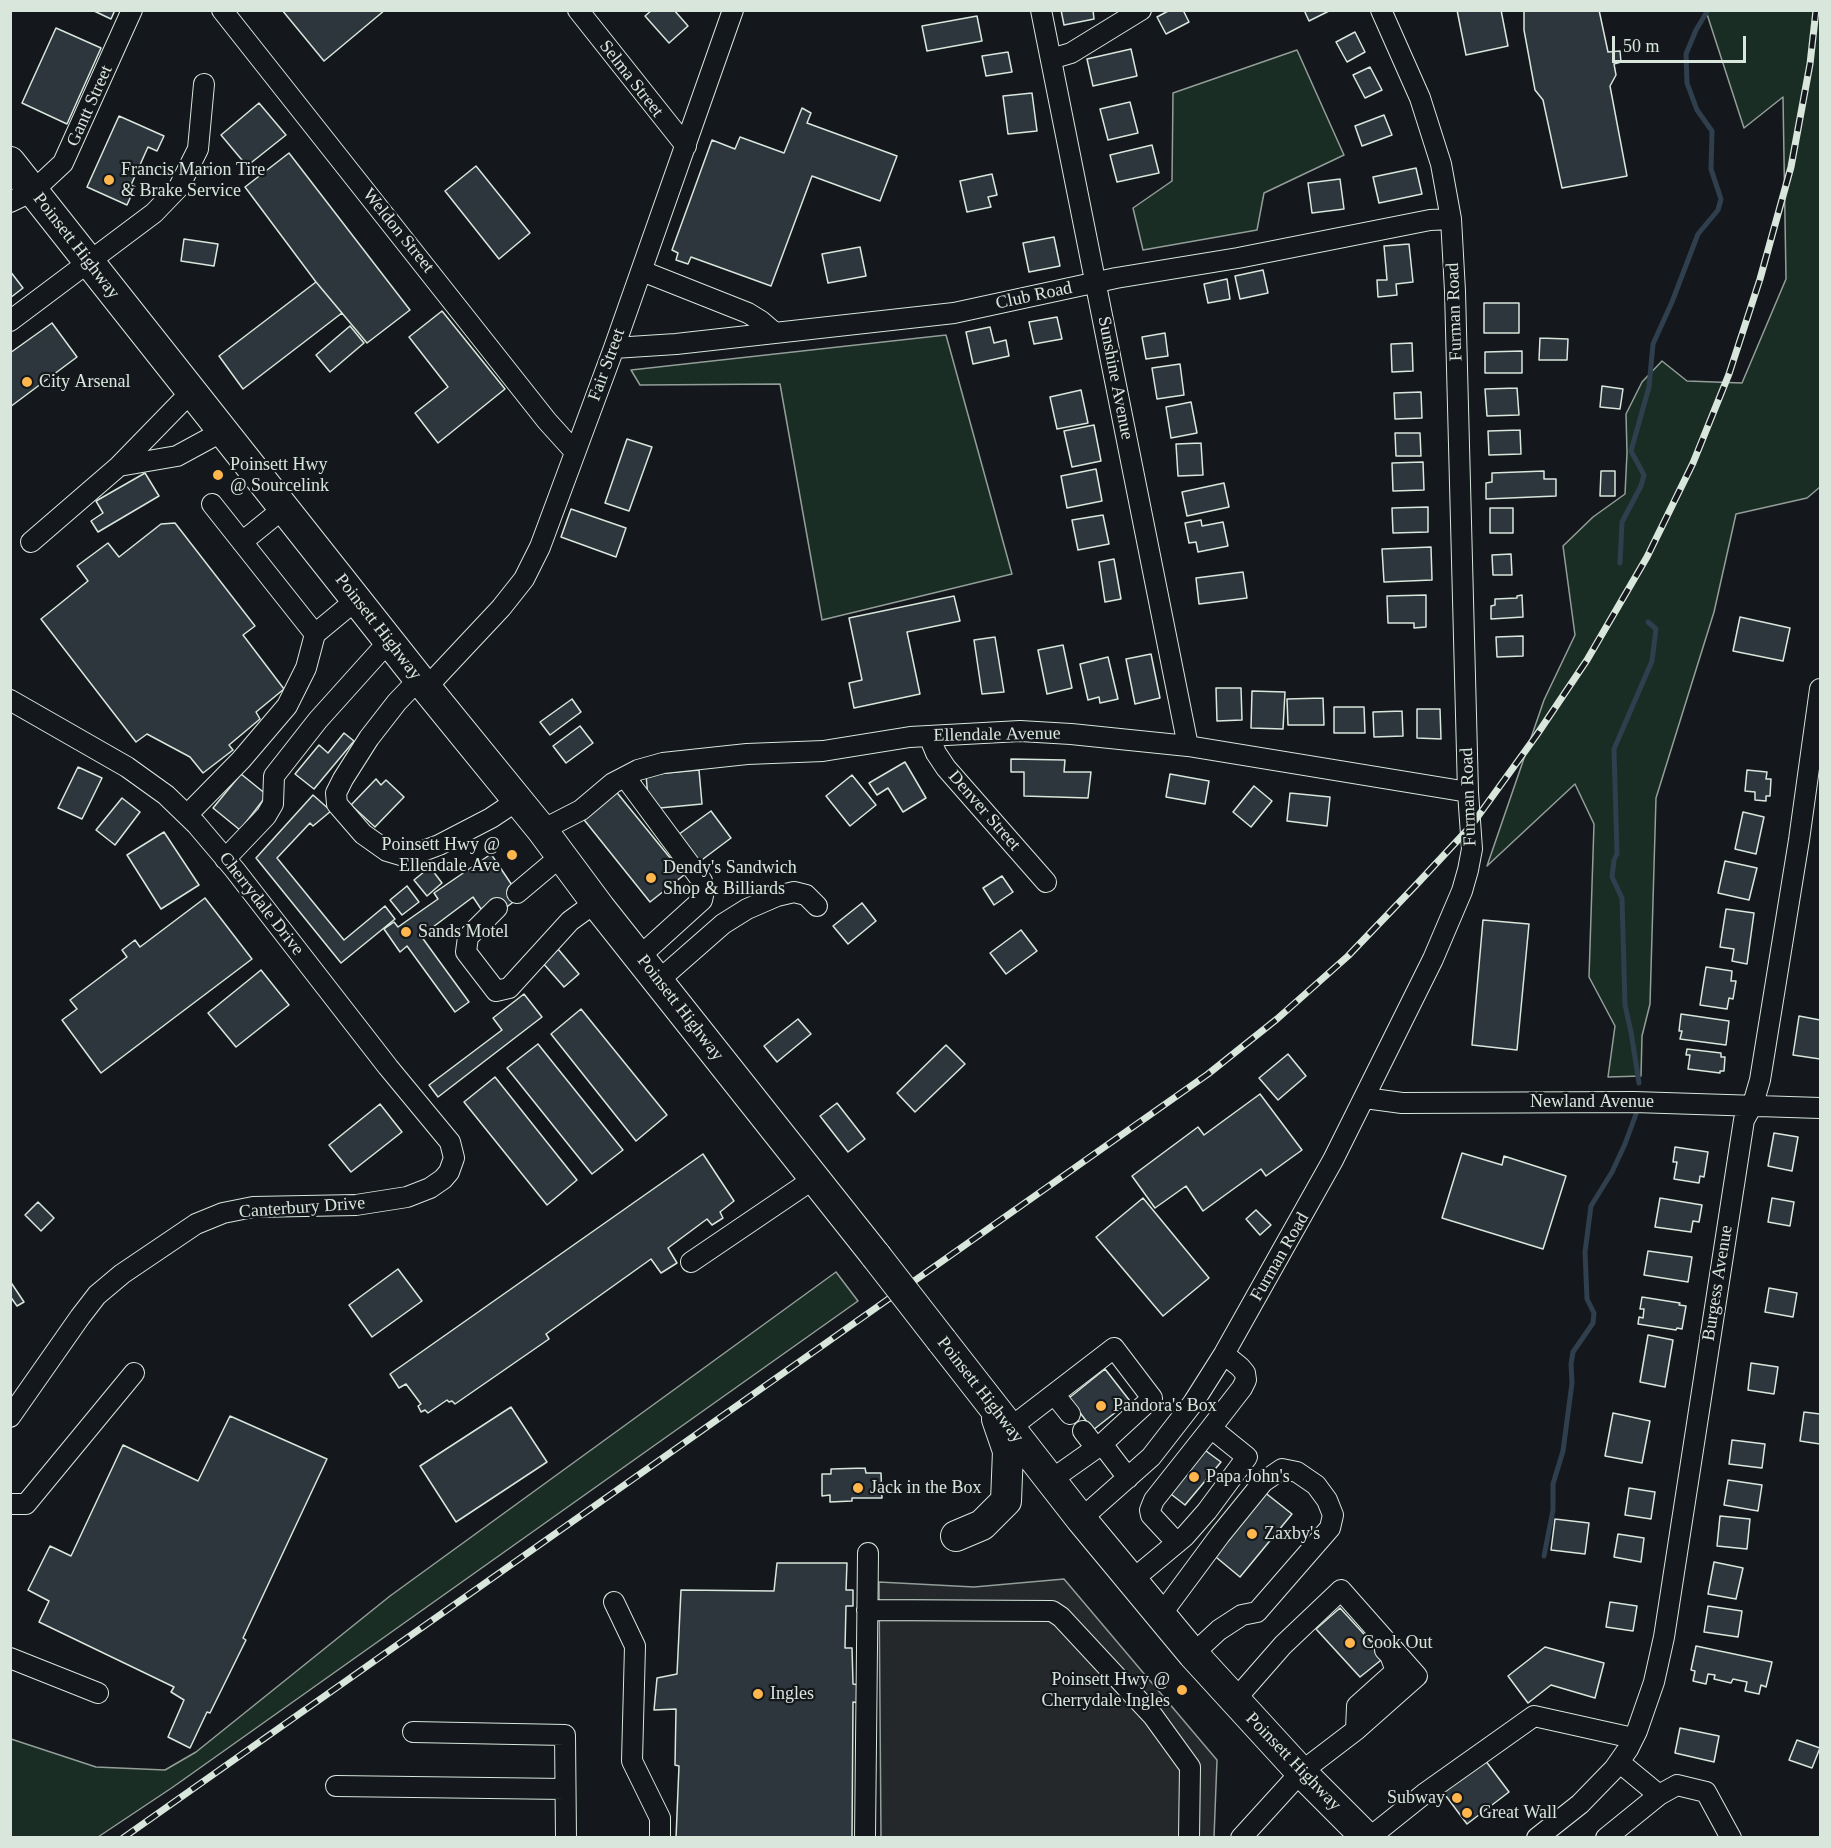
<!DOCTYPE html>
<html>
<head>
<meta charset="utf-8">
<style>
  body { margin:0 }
  #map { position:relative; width:1831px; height:1848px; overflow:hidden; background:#14181c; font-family:"Times New Roman",serif }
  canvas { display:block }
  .frame { position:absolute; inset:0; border:12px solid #d8e6dc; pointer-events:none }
  .scale { position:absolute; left:1612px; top:36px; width:134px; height:27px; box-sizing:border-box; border:3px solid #d8e6dc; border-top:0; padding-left:8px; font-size:18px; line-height:21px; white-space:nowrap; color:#d8e6dc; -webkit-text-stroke:4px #14181c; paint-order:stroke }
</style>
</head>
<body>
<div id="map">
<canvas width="1831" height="1848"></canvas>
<div class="frame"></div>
<div class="scale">50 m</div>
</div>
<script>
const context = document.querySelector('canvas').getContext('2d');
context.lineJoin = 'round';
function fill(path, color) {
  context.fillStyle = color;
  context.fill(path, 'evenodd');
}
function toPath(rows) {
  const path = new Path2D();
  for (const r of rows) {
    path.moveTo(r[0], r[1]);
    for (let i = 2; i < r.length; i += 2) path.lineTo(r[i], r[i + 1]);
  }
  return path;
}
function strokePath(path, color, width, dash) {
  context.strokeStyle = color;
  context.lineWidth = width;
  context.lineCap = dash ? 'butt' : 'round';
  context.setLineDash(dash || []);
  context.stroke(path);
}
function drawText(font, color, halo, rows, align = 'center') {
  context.font = font + ' "Times New Roman",serif';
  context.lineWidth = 4.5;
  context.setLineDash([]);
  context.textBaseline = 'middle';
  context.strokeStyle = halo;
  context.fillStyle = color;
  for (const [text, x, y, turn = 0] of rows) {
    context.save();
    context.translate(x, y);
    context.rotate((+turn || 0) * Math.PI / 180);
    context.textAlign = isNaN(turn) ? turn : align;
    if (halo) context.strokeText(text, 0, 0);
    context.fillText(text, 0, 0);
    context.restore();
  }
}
const green = toPath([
  [1706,11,1820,11,1820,487,1807,498,1736,514,1714,612,1656,798,1650,1004,1642,1036,1641,1076,1608,1077,1615,1026,1589,977,1594,824,1575,784,1487,866,1544,700,1575,635,1563,546,1593,517,1625,494,1627,453,1626,414,1642,382,1662,361,1687,381,1742,383,1786,279,1783,97,1744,128,1706,11],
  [1297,50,1344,155,1264,193,1257,230,1143,250,1133,208,1172,181,1173,93,1297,50],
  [946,335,1012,574,822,620,780,384,640,385,631,370,946,335],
  [836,1272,858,1301,173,1787,98,1837,11,1837,11,1739,96,1767,165,1770,196,1752,390,1596,836,1272]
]);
fill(green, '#1a2d24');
strokePath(green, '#939e99', 1.5);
const parking = toPath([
  [1064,1579,1217,1760,1214,1837,881,1837,879,1582,974,1587,1064,1579]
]);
fill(parking, '#24282b');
strokePath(parking, '#939e99', 1.5);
strokePath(toPath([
  [1620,563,1622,522,1641,486,1644,475,1631,451,1649,387,1653,344,1672,302,1698,234,1718,210,1721,199,1711,169,1712,131,1697,110,1687,83,1686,54,1696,30,1708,10],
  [1639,1083,1631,1032,1625,1005,1622,898,1612,877,1614,860,1617,854,1614,749,1652,661,1656,629,1648,622],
  [1544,1556,1553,1510,1553,1484,1563,1451,1572,1383,1571,1364,1573,1352,1593,1323,1594,1313,1587,1299,1585,1252,1591,1206,1612,1172,1625,1144,1636,1114]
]), '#2f3f4d', 5);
const building = toPath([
  [92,10,115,10,111,19,92,10],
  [282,10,385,10,324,61,282,10],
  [652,10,674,10,688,26,669,43,645,16,652,10],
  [1061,10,1093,10,1094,19,1064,25,1061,10],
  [1170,10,1183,10,1189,22,1166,34,1157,17,1170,10],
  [1304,10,1331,10,1309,21,1304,10],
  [1457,10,1501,10,1508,46,1466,55,1457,10],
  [1524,10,1599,10,1608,52,1620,51,1621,62,1614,64,1616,75,1610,86,1627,176,1562,188,1543,100,1535,90,1524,30,1524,10],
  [977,16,982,41,927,51,922,26,977,16],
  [56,28,101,48,67,124,22,103,56,28],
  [1355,32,1365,52,1347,62,1336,42,1355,32],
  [1131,49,1137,76,1093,86,1087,59,1131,49],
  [1008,52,1012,72,986,76,982,56,1008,52],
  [1370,67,1382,90,1365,98,1353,75,1370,67],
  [1032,93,1037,131,1008,134,1003,96,1032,93],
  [1130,102,1138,133,1108,140,1100,109,1130,102],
  [259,103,286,135,247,166,221,135,259,103],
  [802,108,811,113,807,123,897,156,880,201,812,176,771,286,691,257,688,264,676,260,678,253,672,250,712,140,735,149,740,137,784,153,802,108],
  [1384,115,1392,135,1362,146,1355,126,1384,115],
  [119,116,164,136,157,151,148,147,131,185,135,187,127,205,87,187,119,116],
  [1152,145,1159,173,1117,182,1110,155,1152,145],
  [289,153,410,310,367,343,316,282,245,187,289,153],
  [476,166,530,233,499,259,445,191,476,166],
  [1416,168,1422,194,1379,203,1373,177,1416,168],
  [992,174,997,195,988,197,991,207,967,212,960,181,992,174],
  [1340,179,1344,209,1312,213,1308,183,1340,179],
  [1054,237,1060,266,1029,272,1023,243,1054,237],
  [184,239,218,244,214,266,181,261,184,239],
  [1409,244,1413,282,1396,284,1397,295,1378,297,1377,280,1387,280,1384,246,1409,244],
  [860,247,866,276,828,283,822,254,860,247],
  [1263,270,1268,293,1240,299,1235,276,1263,270],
  [10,271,23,288,10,298,10,271],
  [1227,279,1230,299,1208,303,1204,284,1227,279],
  [316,282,342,313,243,389,219,356,316,282],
  [1484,303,1519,303,1519,333,1484,333,1484,303],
  [442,311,505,389,438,443,415,413,448,387,409,337,442,311],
  [1057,317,1062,339,1034,344,1029,322,1057,317],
  [52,323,77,357,10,407,10,353,52,323],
  [350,326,364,343,330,372,316,355,350,326],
  [990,327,994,343,1006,340,1009,356,973,364,966,332,990,327],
  [1165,333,1168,356,1146,359,1142,337,1165,333],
  [1540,338,1568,339,1567,360,1539,360,1540,338],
  [1412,343,1413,371,1392,372,1391,344,1412,343],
  [1522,351,1522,373,1485,373,1485,352,1522,351],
  [1180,364,1184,395,1157,399,1152,368,1180,364],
  [1602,386,1623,389,1620,409,1600,407,1602,386],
  [1517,388,1519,415,1487,416,1485,389,1517,388],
  [1081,390,1088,423,1057,429,1050,397,1081,390],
  [1421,392,1422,418,1395,419,1394,393,1421,392],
  [1191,402,1197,433,1171,438,1166,407,1191,402],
  [1094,425,1101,461,1072,467,1064,431,1094,425],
  [1520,430,1521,454,1489,455,1488,431,1520,430],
  [1395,433,1420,433,1421,456,1396,456,1395,433],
  [627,439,652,447,629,511,605,503,627,439],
  [1201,443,1203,475,1178,476,1176,444,1201,443],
  [1423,462,1424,490,1393,491,1392,463,1423,462],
  [1096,469,1102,501,1067,508,1061,476,1096,469],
  [1544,471,1544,479,1556,479,1556,496,1486,499,1486,483,1492,482,1492,473,1544,471],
  [1601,471,1615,471,1615,496,1600,496,1601,471],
  [145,473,159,496,98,532,91,521,103,513,96,501,145,473],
  [1224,483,1229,507,1187,516,1182,492,1224,483],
  [1428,507,1428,532,1393,533,1392,508,1428,507],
  [1490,508,1513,508,1513,533,1490,533,1490,508],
  [571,509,626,528,616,557,561,537,571,509],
  [1103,515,1109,544,1078,550,1072,520,1103,515],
  [1201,520,1202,526,1223,522,1228,546,1198,552,1196,542,1189,543,1185,523,1201,520],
  [175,523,255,626,243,635,284,689,256,712,260,719,229,745,233,750,203,773,190,757,147,734,136,742,41,619,88,581,77,566,108,543,119,557,161,524,175,523],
  [1431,547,1432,580,1384,582,1382,549,1431,547],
  [1511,554,1512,575,1493,575,1492,555,1511,554],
  [1114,559,1121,599,1105,602,1099,562,1114,559],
  [1243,572,1247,598,1199,604,1196,578,1243,572],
  [1426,595,1426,627,1414,628,1414,623,1388,623,1387,596,1426,595],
  [1522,595,1523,617,1491,619,1491,606,1495,605,1495,599,1517,598,1517,596,1522,595],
  [954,596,960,621,907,632,920,694,854,708,849,683,862,680,849,618,954,596],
  [1740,617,1790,628,1783,661,1733,651,1740,617],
  [1523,636,1523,656,1497,657,1496,637,1523,636],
  [995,637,1004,692,982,694,974,640,995,637],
  [1063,645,1072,688,1047,694,1038,650,1063,645],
  [1151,654,1160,698,1135,704,1126,659,1151,654],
  [1108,657,1118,699,1100,703,1099,697,1088,700,1080,664,1108,657],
  [1216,688,1241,688,1242,720,1217,721,1216,688],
  [1252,691,1285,692,1283,729,1251,728,1252,691],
  [1323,698,1324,725,1288,725,1287,699,1323,698],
  [572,699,581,712,550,735,540,722,572,699],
  [1334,707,1364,707,1365,733,1334,733,1334,707],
  [1417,709,1440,709,1441,739,1417,738,1417,709],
  [1402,711,1403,736,1374,737,1373,712,1402,711],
  [580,726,593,743,566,763,553,746,580,726],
  [344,733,354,741,314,789,295,774,319,745,328,753,344,733],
  [1011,759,1065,760,1064,772,1091,772,1088,798,1024,796,1024,772,1011,772,1011,759],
  [905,762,926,798,903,812,888,788,877,795,869,783,905,762],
  [78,767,102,778,82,819,58,808,78,767],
  [699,770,702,804,649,809,646,775,699,770],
  [1747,770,1767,772,1766,779,1771,779,1770,796,1766,796,1766,801,1755,800,1755,792,1745,791,1747,770],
  [241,774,267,795,240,830,213,808,241,774],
  [1170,774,1209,781,1205,804,1166,797,1170,774],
  [852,775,876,805,850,826,826,796,852,775],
  [376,779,381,785,386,780,404,797,375,827,351,805,376,779],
  [1254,786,1272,801,1251,827,1233,812,1254,786],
  [614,789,684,875,650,902,581,816,614,789],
  [1290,793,1330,797,1327,826,1287,821,1290,793],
  [313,795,331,811,313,826,310,823,277,858,344,940,385,906,395,919,341,963,256,858,313,795],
  [122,798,140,812,115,845,96,830,122,798],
  [711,811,731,838,695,865,675,837,711,811],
  [1743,812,1764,817,1756,854,1735,849,1743,812],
  [164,832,199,885,161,909,127,855,164,832],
  [491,854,520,897,500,912,492,901,481,909,473,897,421,936,469,1002,455,1012,407,946,400,952,384,929,394,922,398,927,438,899,434,893,491,854],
  [1725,861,1757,868,1749,900,1718,893,1725,861],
  [430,867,442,883,427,896,414,880,430,867],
  [1002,876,1013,892,994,905,983,888,1002,876],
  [407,886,419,902,402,915,390,900,407,886],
  [205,898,252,959,101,1073,62,1020,77,1009,70,1000,127,957,122,950,135,940,140,947,205,898],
  [862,903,876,921,848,944,833,926,862,903],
  [1726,909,1754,913,1747,964,1732,961,1734,949,1720,947,1726,909],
  [1483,920,1529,924,1517,1050,1472,1045,1483,920],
  [1021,930,1037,951,1006,974,990,953,1021,930],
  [558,949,579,974,564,987,542,962,558,949],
  [1706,967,1732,971,1731,981,1736,981,1733,999,1729,998,1727,1009,1700,1005,1706,967],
  [261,970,289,1005,236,1047,208,1013,261,970],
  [524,994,542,1017,438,1097,429,1085,502,1030,493,1018,524,994],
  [581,1009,667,1115,636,1141,551,1034,581,1009],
  [1681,1014,1729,1021,1726,1045,1680,1039,1682,1031,1679,1031,1681,1014],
  [1799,1016,1820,1020,1820,1059,1793,1055,1799,1016],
  [798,1019,811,1034,777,1062,764,1046,798,1019],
  [538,1044,623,1150,592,1174,507,1068,538,1044],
  [946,1045,965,1064,915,1112,897,1093,946,1045],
  [1687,1049,1721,1053,1721,1057,1725,1057,1724,1071,1720,1071,1720,1073,1688,1069,1690,1055,1686,1055,1687,1049],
  [1288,1054,1306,1076,1278,1100,1259,1078,1288,1054],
  [495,1077,577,1180,547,1205,464,1102,495,1077],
  [1260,1094,1302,1150,1266,1176,1261,1169,1203,1211,1186,1186,1155,1208,1132,1176,1198,1127,1204,1135,1260,1094],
  [837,1103,865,1139,848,1152,820,1116,837,1103],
  [380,1104,402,1132,351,1172,329,1145,380,1104],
  [1774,1133,1798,1137,1792,1171,1768,1166,1774,1133],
  [1675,1147,1708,1152,1704,1177,1700,1176,1699,1183,1674,1179,1677,1162,1673,1162,1675,1147],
  [1462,1153,1502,1165,1504,1156,1566,1176,1543,1249,1442,1218,1462,1153],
  [703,1154,734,1201,720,1212,723,1218,712,1225,707,1219,668,1248,677,1263,661,1273,651,1259,546,1334,549,1339,455,1404,452,1401,449,1402,447,1400,428,1413,425,1410,421,1412,418,1406,421,1404,406,1384,399,1388,390,1374,703,1154],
  [1143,1198,1209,1278,1163,1316,1096,1237,1143,1198],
  [1660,1198,1702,1205,1699,1222,1693,1221,1691,1232,1655,1227,1660,1198],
  [1772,1198,1794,1202,1790,1226,1768,1222,1772,1198],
  [38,1202,54,1218,41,1231,25,1215,38,1202],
  [1256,1210,1271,1225,1260,1235,1246,1219,1256,1210],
  [1648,1251,1692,1257,1688,1282,1644,1275,1648,1251],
  [398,1269,422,1301,372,1337,349,1305,398,1269],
  [10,1281,24,1302,17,1306,10,1296,10,1281],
  [1769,1288,1797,1293,1793,1317,1765,1312,1769,1288],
  [1642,1297,1680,1303,1679,1305,1686,1306,1682,1329,1677,1328,1676,1330,1638,1324,1639,1317,1643,1318,1644,1309,1640,1309,1642,1297],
  [1648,1335,1673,1340,1665,1387,1640,1382,1648,1335],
  [1751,1363,1778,1367,1774,1394,1748,1390,1751,1363],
  [1105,1369,1130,1401,1093,1430,1069,1398,1105,1369],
  [511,1407,547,1462,456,1522,420,1466,511,1407],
  [1804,1412,1820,1414,1820,1444,1800,1441,1804,1412],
  [1613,1413,1650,1421,1642,1463,1605,1456,1613,1413],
  [230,1416,327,1459,243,1638,246,1640,210,1713,207,1712,190,1748,168,1737,184,1700,171,1692,174,1687,39,1622,49,1601,28,1590,50,1546,71,1556,123,1445,198,1481,230,1416],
  [1732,1440,1765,1444,1762,1468,1729,1464,1732,1440],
  [1202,1448,1221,1462,1185,1505,1167,1491,1202,1448],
  [865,1468,866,1473,881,1473,882,1498,852,1498,852,1501,830,1502,830,1495,822,1496,822,1474,831,1474,831,1469,865,1468],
  [1728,1480,1762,1485,1758,1511,1724,1505,1728,1480],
  [1629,1488,1655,1492,1651,1519,1625,1515,1629,1488],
  [1263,1491,1292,1514,1240,1577,1211,1553,1263,1491],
  [1720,1516,1750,1519,1747,1549,1717,1546,1720,1516],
  [1555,1519,1589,1523,1585,1554,1551,1550,1555,1519],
  [1618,1534,1644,1538,1641,1562,1614,1557,1618,1534],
  [1714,1562,1743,1568,1736,1599,1708,1594,1714,1562],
  [777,1563,847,1563,846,1590,853,1590,853,1606,846,1606,845,1648,852,1648,853,1684,860,1685,859,1703,853,1702,852,1838,676,1838,679,1766,675,1765,676,1709,654,1710,657,1678,677,1674,681,1590,774,1591,777,1563],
  [1610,1602,1637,1606,1633,1631,1606,1627,1610,1602],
  [1708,1606,1742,1611,1738,1637,1704,1632,1708,1606],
  [1340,1608,1385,1657,1360,1677,1316,1629,1340,1608],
  [1696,1646,1772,1662,1766,1687,1761,1685,1759,1694,1745,1691,1747,1682,1733,1679,1731,1683,1714,1679,1715,1675,1708,1674,1706,1684,1693,1681,1695,1671,1691,1670,1696,1646],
  [1545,1647,1604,1663,1595,1698,1551,1685,1528,1703,1508,1676,1545,1647],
  [1680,1728,1719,1736,1714,1762,1675,1753,1680,1728],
  [1797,1740,1820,1748,1812,1768,1789,1760,1797,1740],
  [1482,1756,1509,1792,1467,1824,1440,1788,1482,1756]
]);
fill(building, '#2c363c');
strokePath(building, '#d8e6dc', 1.5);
const minor = toPath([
  [222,10,547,421,575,452],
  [578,10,686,146],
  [1041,10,1188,746],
  [1051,59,1071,53,1141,10],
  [10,202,33,191,63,163,132,10],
  [642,271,748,313,761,321,775,333],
  [10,321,154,213,179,187,198,149,204,84],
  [614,348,676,344,954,313,1116,278,1238,258,1430,220,1451,219],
  [119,466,177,456,223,431],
  [31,542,119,466,192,391],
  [242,542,284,508],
  [315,634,356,600],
  [419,679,397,702,369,738,343,779,336,793,337,804,363,834,387,851,407,857,439,845,491,818,518,800],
  [426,688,501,608,524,579,540,547,614,348,733,10],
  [10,700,127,767,166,795,196,824,235,870,388,1067,450,1142,454,1158,449,1172,443,1179,430,1188,407,1197,356,1205,253,1207,223,1213,196,1224,122,1274,97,1295,80,1317,10,1417],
  [929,736,936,753,946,768,1046,882],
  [625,777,702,881,704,891,702,900,639,957],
  [187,815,241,760,287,706,306,668,315,634,212,504],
  [542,830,581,810,613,783,638,770,663,763,747,754,823,751,910,737,1020,731,1071,734,1188,746,1468,792],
  [225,859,266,816,273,804,274,776,318,720,389,641],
  [517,893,561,856],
  [497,908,468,937,466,952,496,991,509,988,570,921,596,902],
  [658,981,723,924,747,909,777,896,794,892,806,895,817,906],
  [1365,1098,1402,1103,1634,1102,1820,1108],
  [691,1262,815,1178],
  [1054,1394,1070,1414],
  [1010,1428,1114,1348,1152,1398,1102,1444,1128,1478],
  [1083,1431,1096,1448],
  [1051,1480,1102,1444],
  [10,1504,26,1504,134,1373],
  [1081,1519,1151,1457,1193,1403,1224,1354,1333,1160,1433,959,1462,891,1468,870,1472,849,1468,792,1455,291,1451,219,1441,164,1420,98,1381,10],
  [1177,1543,1151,1515,1150,1510,1154,1500,1211,1428],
  [1131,1581,1185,1536,1207,1511,1247,1457,1211,1428,1242,1388,1246,1380,1245,1373,1240,1367,1224,1354],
  [614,1602,635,1646,632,1761,660,1818,660,1838],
  [867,1610,1052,1611,1061,1617,1153,1716,1190,1767,1189,1838],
  [1160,1616,1220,1535,1263,1482,1282,1469,1297,1472,1316,1485,1327,1500,1333,1515,1330,1528,1257,1612,1242,1615,1219,1630,1193,1654],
  [10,1658,98,1693],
  [1234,1701,1283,1645,1341,1590,1417,1676,1356,1730,1301,1772,1241,1838],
  [1356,1730,1357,1706,1396,1671,1390,1655,1385,1650],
  [413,1732,565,1735,566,1838],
  [1619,1762,1659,1795,1677,1785,1706,1792,1731,1838],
  [336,1786,565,1789],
  [865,1838,868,1553],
  [1369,1838,1424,1794,1534,1716,1633,1738],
  [1537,1838,1580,1804,1614,1769,1628,1749,1637,1731,1654,1682,1664,1637,1744,1120,1753,1104,1760,1080,1799,840,1820,689],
  [1606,1838,1659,1795]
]);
const highway = toPath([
  [10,162,419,679,542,830,600,908,876,1256],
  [942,1341,1081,1519,1193,1654,1301,1772,1367,1838],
  [956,1536,982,1525,1006,1501,1008,1451,997,1419]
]);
strokePath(minor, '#d8e6dc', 22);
strokePath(highway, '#d8e6dc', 32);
strokePath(minor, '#14181c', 20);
strokePath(highway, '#14181c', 30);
const rail = toPath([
  [123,1838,1208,1074,1277,1019,1348,956,1416,885,1471,826,1536,736,1587,660,1647,557,1693,463,1729,374,1760,279,1791,167,1810,64,1816,10]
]);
strokePath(rail, '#d8e6dc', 7);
strokePath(rail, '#14181c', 4.5, [14]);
const highwayBridge = toPath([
  [876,1256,942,1341]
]);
strokePath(highwayBridge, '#d8e6dc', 32, []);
strokePath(highwayBridge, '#14181c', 30);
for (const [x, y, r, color] of [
  [109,180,6,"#ffb74d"],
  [27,382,6,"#ffb74d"],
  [218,475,6,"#ffb74d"],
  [512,855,6,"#ffb74d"],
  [651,878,6,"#ffb74d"],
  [406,932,6,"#ffb74d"],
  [1101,1406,6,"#ffb74d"],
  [1194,1477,6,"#ffb74d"],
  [858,1488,6,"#ffb74d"],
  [1252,1534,6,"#ffb74d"],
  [1350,1643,6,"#ffb74d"],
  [1182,1690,6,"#ffb74d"],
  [758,1694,6,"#ffb74d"],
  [1457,1798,6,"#ffb74d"],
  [1467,1813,6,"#ffb74d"]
]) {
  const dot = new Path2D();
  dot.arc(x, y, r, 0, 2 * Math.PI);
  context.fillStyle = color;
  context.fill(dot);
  strokePath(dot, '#14181c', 2);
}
drawText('18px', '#d8e6dc', '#14181c', [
  ["Selma Street",631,79,52],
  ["Gantt Street",90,106,-66],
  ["Weldon Street",398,231,51],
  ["Poinsett Highway",76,246,52],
  ["Club Road",1034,296,-12],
  ["Furman Road",1455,312,-92],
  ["Fair Street",607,365,-70],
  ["Sunshine Avenue",1115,378,79],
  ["Poinsett Highway",378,627,52],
  ["Ellendale Avenue",997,735,-1],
  ["Furman Road",1469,797,-92],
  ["Denver Street",984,811,49],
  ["Cherrydale Drive",261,904,52],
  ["Poinsett Highway",680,1008,52],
  ["Newland Avenue",1592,1102],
  ["Canterbury Drive",302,1208,-4],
  ["Furman Road",1280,1257,-60],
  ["Burgess Avenue",1718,1283,-81],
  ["Poinsett Highway",980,1390,52],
  ["Poinsett Highway",1293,1762,46]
]);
drawText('18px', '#d8e6dc', '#14181c', [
  ["Francis Marion Tire",121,170],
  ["& Brake Service",121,191],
  ["City Arsenal",39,382],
  ["Poinsett Hwy",230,465],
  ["@ Sourcelink",230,486],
  ["Poinsett Hwy @",500,845,"right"],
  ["Ellendale Ave",500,866,"right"],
  ["Dendy's Sandwich",663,868],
  ["Shop & Billiards",663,889],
  ["Sands Motel",418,932],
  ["Pandora's Box",1113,1406],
  ["Papa John's",1206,1477],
  ["Jack in the Box",870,1488],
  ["Zaxby's",1264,1534],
  ["Cook Out",1362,1643],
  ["Poinsett Hwy @",1170,1680,"right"],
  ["Cherrydale Ingles",1170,1701,"right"],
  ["Ingles",770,1694],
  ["Subway",1445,1798,"right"],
  ["Great Wall",1479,1813]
], 'left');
</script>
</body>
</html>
